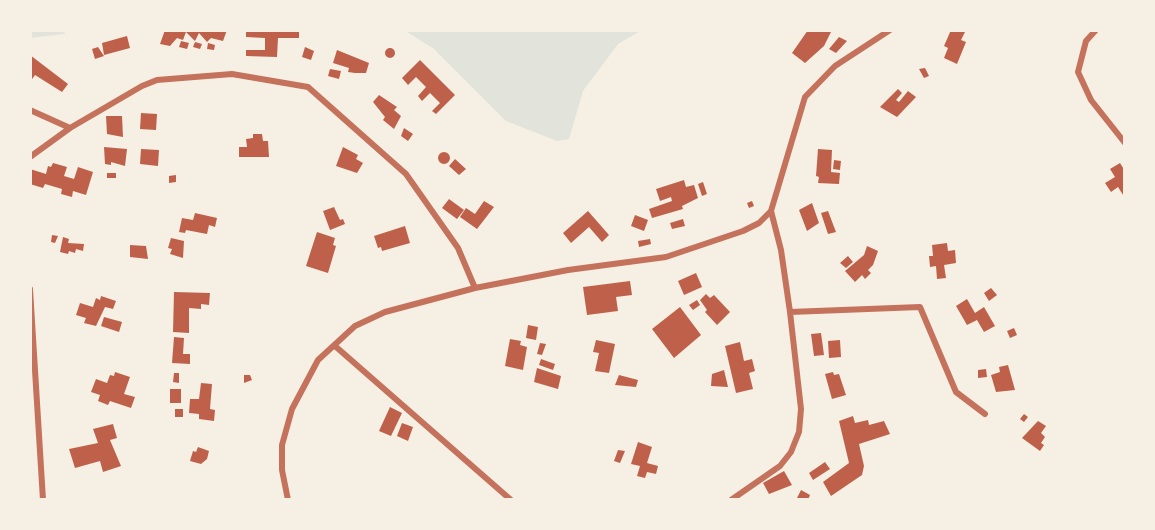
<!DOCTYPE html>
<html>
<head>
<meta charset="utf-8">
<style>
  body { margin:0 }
  #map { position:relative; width:1155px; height:530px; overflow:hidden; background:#f6efe4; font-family:"Golos Text",sans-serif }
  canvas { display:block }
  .frame { position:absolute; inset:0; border:32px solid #f6efe4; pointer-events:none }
</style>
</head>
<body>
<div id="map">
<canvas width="1155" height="530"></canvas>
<div class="frame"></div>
</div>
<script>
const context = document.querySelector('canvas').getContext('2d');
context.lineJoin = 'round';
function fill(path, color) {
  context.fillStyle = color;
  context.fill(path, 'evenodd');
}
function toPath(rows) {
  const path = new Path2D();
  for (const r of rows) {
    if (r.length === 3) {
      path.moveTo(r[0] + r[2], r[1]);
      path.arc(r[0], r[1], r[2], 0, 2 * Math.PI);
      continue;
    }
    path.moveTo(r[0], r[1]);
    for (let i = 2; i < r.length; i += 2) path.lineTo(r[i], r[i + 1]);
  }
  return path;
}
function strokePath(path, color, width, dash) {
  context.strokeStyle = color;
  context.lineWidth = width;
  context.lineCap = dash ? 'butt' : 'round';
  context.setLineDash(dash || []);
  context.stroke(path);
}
fill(toPath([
  [30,30,66,30,64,34,30,38],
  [404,30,642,30,618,44,583,91,569,139,557,141,506,121,434,49]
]), '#e2e4dc');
fill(toPath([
  [165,30,227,30,223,41,211,38,207,42,199,33,195,41,186,32,183,40,177,38,170,46,160,44],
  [246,30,299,30,299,38,278,38,277,57,246,56,246,50,265,50,265,38,246,37],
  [808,30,832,30,824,46,805,63,792,53],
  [951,30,965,32,961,40,966,42,957,64,944,58,948,48,944,46],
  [127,36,130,48,104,55,102,43],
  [839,37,847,41,836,53,829,49],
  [181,41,189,43,187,49,179,47],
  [195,42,202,44,200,49,193,47],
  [208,43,215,45,214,50,207,49],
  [98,47,104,56,95,59,92,49],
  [305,47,314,51,311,60,302,57],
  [390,53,5],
  [337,50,369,63,366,73,355,73,348,72,349,68,333,63],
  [30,55,68,84,62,92,35,75,30,82],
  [420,60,455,95,436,114,432,111,440,103,430,93,422,101,418,96,426,87,416,77,408,85,402,78],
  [925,68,929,76,924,78,919,69],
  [330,69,341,71,339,79,328,76],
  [898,89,902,93,896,100,899,102,908,91,916,97,897,117,880,107],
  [379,95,397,107,394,110,401,116,394,129,383,120,385,117,373,102],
  [141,113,157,114,156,130,140,129],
  [106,116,122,116,123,137,107,134],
  [404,128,413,134,408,141,401,136],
  [253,134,262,134,263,141,268,141,269,157,239,157,239,147,247,147,246,139,253,138],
  [104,147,127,149,125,166,111,162,111,165,105,164],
  [343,147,358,155,356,159,363,163,357,173,336,166],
  [141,149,159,150,158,166,140,164],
  [818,149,832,150,831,172,840,173,839,184,818,183,819,177,816,176],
  [444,158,6],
  [455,159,466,169,459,175,449,166],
  [834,160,841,161,840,170,833,169],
  [53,163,67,167,64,176,74,179,78,167,93,172,86,195,73,191,72,197,61,194,62,189,45,184,43,188,30,184,30,169,46,174,48,166,51,167],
  [1120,163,1125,171,1125,198,1118,187,1111,192,1105,183,1115,177,1110,169],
  [107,173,116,173,116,178,107,178],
  [176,175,176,182,169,183,169,176],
  [684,180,686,187,694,185,698,198,682,206,683,209,652,218,649,209,672,201,671,197,660,201,656,189],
  [703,182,707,194,702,196,698,184],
  [449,199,464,210,457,219,442,208],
  [484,201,494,207,477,229,460,217,466,208,475,214],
  [752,201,754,206,749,208,747,203],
  [812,203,819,223,807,231,799,210],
  [334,207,340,220,343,219,345,224,330,230,323,211],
  [588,211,609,235,602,242,589,227,571,243,563,233],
  [828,211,836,232,828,234,821,213],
  [195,213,217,218,215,227,209,225,207,234,186,230,185,233,179,232,182,218,193,220],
  [635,215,648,220,644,231,631,226],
  [683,219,685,226,672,229,670,223],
  [405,226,410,243,382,251,381,247,378,248,374,236],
  [317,232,335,238,333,245,336,246,328,273,306,266],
  [52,235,58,236,55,243,51,242],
  [63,237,69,239,68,243,84,244,83,251,76,249,75,253,69,251,68,254,60,252],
  [171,238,184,241,183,258,170,254,172,249,168,248],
  [650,239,651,244,639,247,638,241],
  [947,243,948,251,955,250,956,263,944,265,946,278,937,279,936,266,930,267,929,256,933,256,932,245],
  [130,245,146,246,148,259,130,257],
  [867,246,878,251,873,265,868,270,871,273,865,279,862,275,855,282,845,271,864,255],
  [848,256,853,262,846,268,840,263],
  [696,273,702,287,684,295,678,281],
  [630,281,632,295,616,297,618,311,587,315,583,287],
  [991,288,997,295,989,301,984,293],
  [174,292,210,293,209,305,201,304,201,309,189,308,189,333,173,332],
  [706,294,710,298,714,295,730,312,717,325,705,312,707,310,700,300],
  [101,296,116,301,113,309,105,307,96,326,84,323,86,318,76,315,80,303,93,307,96,298,100,300],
  [967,299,975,313,984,307,995,326,984,332,977,320,967,325,956,306],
  [697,300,700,305,693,310,689,305],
  [680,307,701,335,674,358,652,329],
  [104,317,122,322,119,332,101,326],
  [528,325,538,327,536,340,526,338],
  [1014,328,1017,335,1010,338,1007,331],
  [821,333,824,355,814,356,811,334],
  [174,337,184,338,183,354,190,354,190,364,172,363],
  [510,339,521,341,520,345,527,347,523,370,505,366],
  [596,340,615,344,609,373,595,371,599,353,593,352],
  [840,340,841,357,829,358,828,341],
  [740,342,744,361,752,359,755,371,749,373,753,389,736,393,725,346],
  [540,343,546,344,542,355,537,354],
  [541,359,555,364,553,370,539,365],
  [1008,365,1015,390,996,392,991,375,1000,372,999,367],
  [537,368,561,376,558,389,534,382],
  [986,369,987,377,978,378,978,370],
  [724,370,728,387,711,386,712,374],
  [115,372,130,377,124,394,135,397,131,408,110,401,108,405,98,401,100,395,91,392,96,379,107,383,110,375,114,376],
  [833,372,834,375,839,374,846,395,832,399,825,374],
  [174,373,179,373,179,383,173,382],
  [244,375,250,375,252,380,244,383],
  [619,375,638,380,636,387,615,385],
  [201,383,212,384,210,409,215,410,214,421,199,419,199,414,189,413,190,399,199,399],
  [170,389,181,389,181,403,170,403],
  [390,407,402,413,391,436,379,431],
  [175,409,183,409,183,417,175,417],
  [1024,414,1028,417,1024,422,1020,419],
  [853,416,855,423,868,420,869,425,884,421,890,434,859,444,864,466,862,475,831,496,823,482,849,463,839,421],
  [1038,421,1046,426,1041,433,1045,437,1041,443,1044,445,1040,451,1022,438],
  [402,423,413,427,408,441,397,436],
  [113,424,117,438,110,440,121,466,103,472,100,461,75,468,69,449,98,443,93,429],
  [638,442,652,447,647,463,658,466,656,474,647,472,645,478,637,476,640,466,631,464],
  [198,447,209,451,207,459,201,464,190,461,193,451,196,452],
  [618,450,625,451,620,463,614,461],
  [825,462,830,469,813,480,809,473],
  [784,471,792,485,769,494,763,483],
  [801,490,810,495,808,500,796,500]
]), '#bf614a');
strokePath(toPath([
  [1096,30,1086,41,1078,72,1091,100,1125,143],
  [30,110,70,128],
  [30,157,70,128,142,86,157,80,232,74,308,87,406,174,458,248,475,288],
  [30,289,43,500],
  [790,312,920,307,956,392,985,414],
  [335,346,511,500],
  [288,500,282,470,282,445,292,409,318,360,355,326,385,312,475,288,568,270,666,257,743,231,759,223,771,211,805,97,835,66,890,30],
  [731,500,780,466,791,452,799,432,801,409,790,312,781,250,771,211]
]), '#c5725c', 6);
</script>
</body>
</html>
